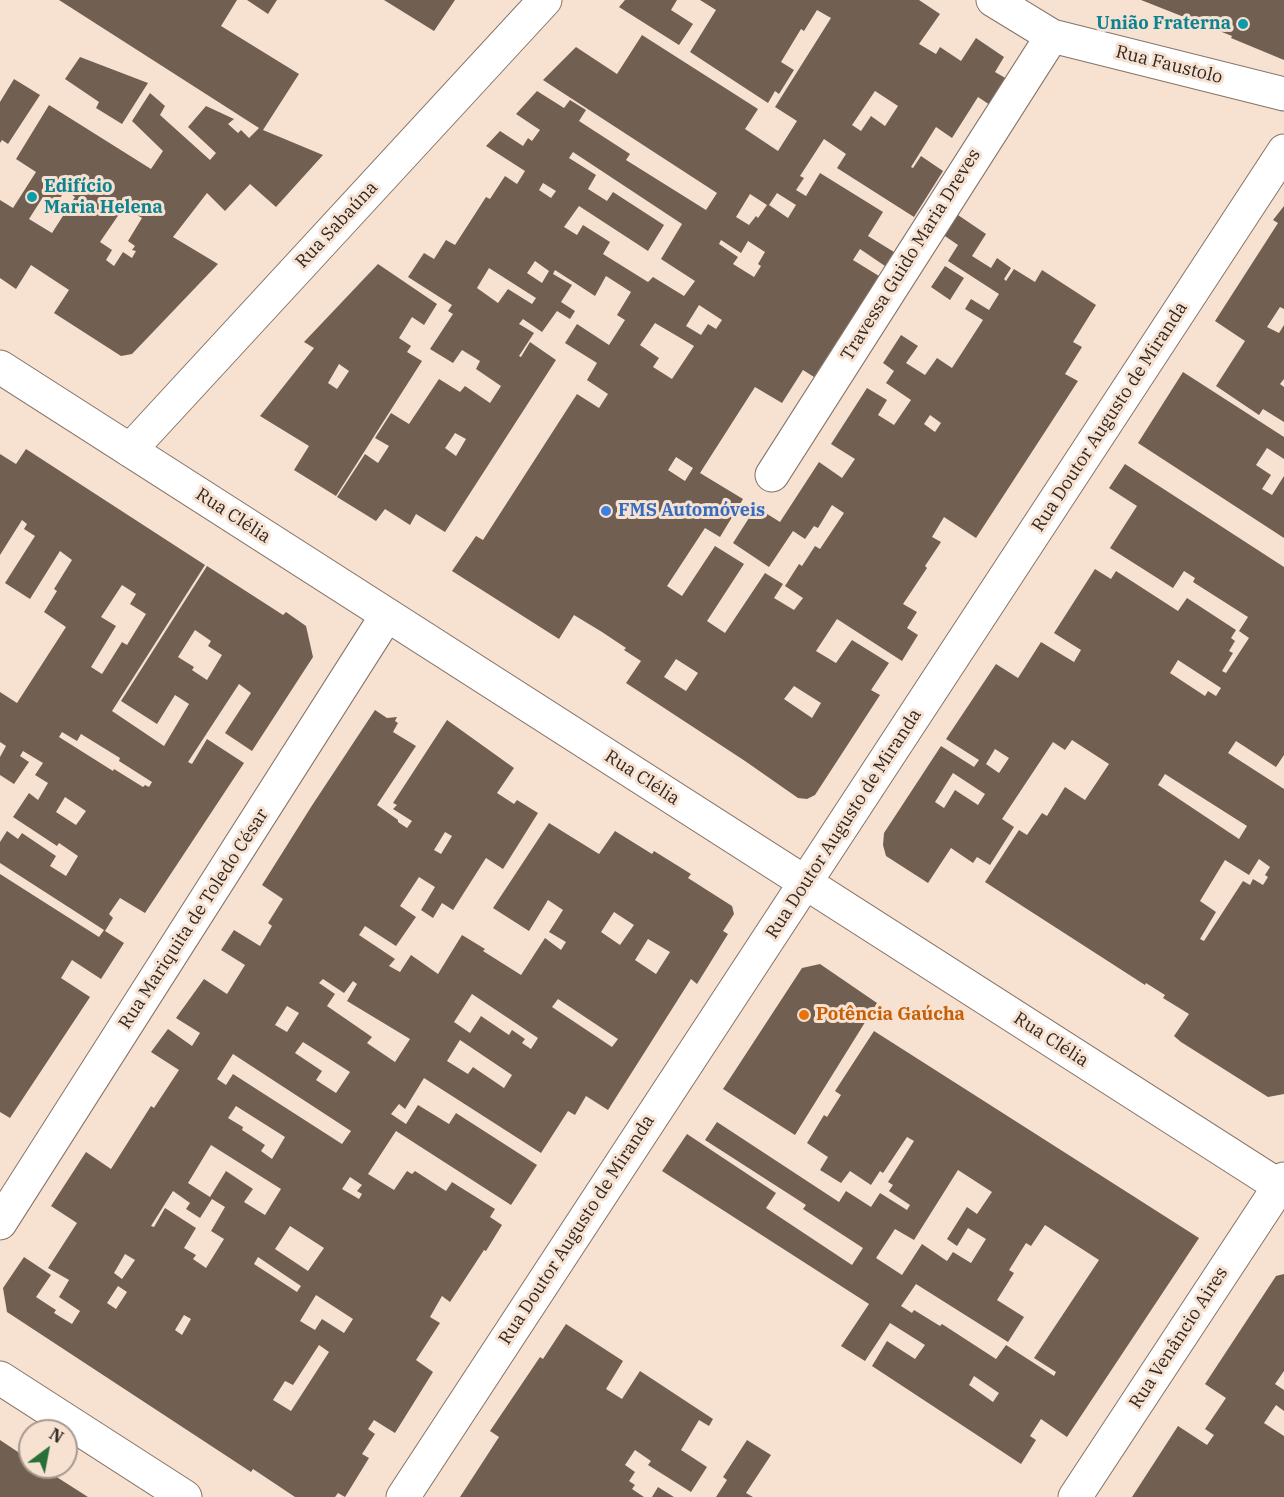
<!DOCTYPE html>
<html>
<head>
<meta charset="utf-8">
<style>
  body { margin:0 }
  #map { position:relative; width:1284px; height:1497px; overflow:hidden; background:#f7e2d2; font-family:"IBM Plex Serif",serif }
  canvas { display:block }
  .north { position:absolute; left:18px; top:1419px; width:60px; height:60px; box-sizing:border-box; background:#f7e2d2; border:2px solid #a7988c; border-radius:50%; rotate:32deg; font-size:16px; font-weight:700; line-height:24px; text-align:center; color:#302822 }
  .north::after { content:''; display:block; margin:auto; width:21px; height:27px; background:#2a6e39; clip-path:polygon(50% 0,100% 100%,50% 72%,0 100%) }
</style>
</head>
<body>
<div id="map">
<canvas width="1284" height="1497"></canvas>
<div class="north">N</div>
</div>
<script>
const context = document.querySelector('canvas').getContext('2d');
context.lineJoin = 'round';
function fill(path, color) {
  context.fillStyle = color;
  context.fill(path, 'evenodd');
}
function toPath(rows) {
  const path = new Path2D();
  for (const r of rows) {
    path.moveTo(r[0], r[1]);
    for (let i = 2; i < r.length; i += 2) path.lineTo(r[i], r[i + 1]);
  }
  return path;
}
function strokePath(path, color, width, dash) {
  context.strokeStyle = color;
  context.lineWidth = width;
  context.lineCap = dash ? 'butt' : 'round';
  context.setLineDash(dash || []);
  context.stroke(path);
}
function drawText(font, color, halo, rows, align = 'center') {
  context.font = font + ' "IBM Plex Serif",serif';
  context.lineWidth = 6;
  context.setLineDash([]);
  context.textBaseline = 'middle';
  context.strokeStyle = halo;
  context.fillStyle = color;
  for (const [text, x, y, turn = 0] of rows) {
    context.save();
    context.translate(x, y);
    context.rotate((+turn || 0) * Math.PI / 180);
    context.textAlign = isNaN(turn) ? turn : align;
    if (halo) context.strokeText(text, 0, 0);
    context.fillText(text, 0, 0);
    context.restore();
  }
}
fill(toPath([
  [59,0,237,0,221,26,299,74,263,130,323,155,276,207,250,184,225,211,207,193,173,237,218,264,132,354,121,356,54,313,69,290,31,265,16,289,0,278,0,200,13,208,36,172,16,159,49,105,151,169,163,151,132,121,150,93,165,106,160,115,210,160,216,153,188,127,206,106,234,119,228,124,238,133,241,130,249,138,259,128],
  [65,190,75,197,52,233,29,219,43,197,56,205],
  [124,207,142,218,128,241,135,246,132,250,136,251,132,258,123,252,114,266,106,260,112,250,100,242],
  [247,0,277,0,268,14],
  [384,0,455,0,434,31],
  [625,0,677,0,671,10,693,24,679,45,619,7],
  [700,0,919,0,940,14,919,44,936,54,940,47,961,61,976,38,1004,57,995,72,1007,79,990,105,978,97,952,138,936,127,911,167,913,168,921,156,943,171,914,217,837,168,846,154,824,139,800,176,804,178,796,190,806,196,820,173,883,212,868,236,894,252,885,266,860,249,853,260,879,276,814,377,803,370,782,403,755,387,700,473,743,499,720,537,705,528,667,586,682,596,715,546,744,564,707,621,725,633,765,573,783,584,774,598,794,610,803,598,785,586,799,564,802,566,815,546,820,549,844,513,832,505,818,528,814,526,805,539,793,531,769,567,733,543,756,507,780,522,819,462,842,478,855,459,831,444,867,388,887,400,878,415,894,425,911,400,886,383,894,371,883,363,901,335,918,346,906,363,925,375,937,358,952,368,983,320,965,309,971,299,989,310,999,294,948,261,958,245,942,234,955,213,986,234,972,256,991,268,997,258,1011,268,1004,279,1006,281,1014,269,1035,282,1042,270,1096,305,1073,342,1082,347,1065,374,1078,381,976,538,944,517,932,537,941,542,925,566,927,568,903,604,917,612,907,628,918,635,902,661,837,619,816,651,836,663,852,640,889,663,871,690,880,695,815,795,807,799,798,798,745,761,626,683,641,661,624,650,626,648,602,632,574,615,559,639,452,571,476,536,483,540,577,394,599,408,608,394,587,380,597,363,565,343,577,324,609,345,625,320,617,315,631,292,606,276,595,296,555,270,553,274,572,285,561,302,575,311,570,319,557,311,542,332,523,319,519,324,534,333,519,356,521,357,530,342,556,360,445,532,416,514,410,525,385,509,376,521,337,497,365,454,378,463,389,446,375,438,391,413,409,424,439,379,460,392,465,386,490,403,501,386,476,369,480,361,462,350,453,363,430,349,453,314,448,311,452,305,408,277,424,253,434,259,446,240,455,245,486,197,490,199,505,176,517,184,525,171,486,146,500,131,523,146,528,138,532,141,540,130,516,114,537,91,564,108,570,100,586,110,579,121,630,154,626,160,706,210,717,193,543,80,576,47,617,74,642,35,758,109,745,129,778,151,797,121,775,107,831,18,817,10,804,31,801,29,781,62,794,70,779,94,775,91,768,103,690,52,716,10],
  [875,91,898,106,885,126,871,116,861,131,852,125],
  [573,152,682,224,661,259,695,281,684,296,653,277,648,282,603,254,610,242,583,225,577,235,564,227,579,206,648,251,664,225,613,192,607,201,588,189,596,175,569,158],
  [543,183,556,191,551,198,539,190],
  [777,193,796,205,788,218,769,205],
  [750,194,767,205,758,218,756,216,749,225,736,217],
  [721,240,741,253,748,241,765,252,758,264,761,266,754,277,733,264,738,257,719,244],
  [535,261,549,271,542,283,527,273],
  [489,268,536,298,532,304,508,289,498,303,477,288],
  [699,305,722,320,716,329,708,324,701,335,686,326],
  [655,323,694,346,672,379,653,367,659,358,640,345],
  [930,415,941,423,935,432,924,424],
  [455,433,466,439,456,456,445,448],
  [676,457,693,468,685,481,668,470],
  [676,659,698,673,686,691,664,677],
  [794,686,821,703,812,718,784,699],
  [1141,0,1284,0,1284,60,1231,38,1232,36],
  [80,57,148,83,122,124,96,108,99,102,65,79],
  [14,79,40,95,8,144,2,140,0,143,0,102],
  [1284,206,1284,309,1280,307,1267,327,1279,333,1284,325,1284,379,1280,384,1284,387,1284,422,1263,409,1259,415,1216,386,1245,341,1215,321,1278,223,1273,220],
  [378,264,437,304,424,325,412,317,399,338,411,346,407,352,422,361,336,496,294,470,309,446,260,416,314,348,304,342],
  [339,364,349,371,337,389,328,383],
  [945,266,964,278,950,300,931,287],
  [1183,372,1284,437,1284,459,1267,448,1256,465,1271,475,1262,489,1272,495,1284,476,1284,538,1138,443],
  [26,449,205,565,112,711,164,746,189,704,175,695,157,724,121,701,207,566,283,615,286,612,306,626,313,657,252,751,225,733,251,693,239,684,188,762,192,764,207,739,244,763,145,913,120,898,109,914,113,918,105,931,124,943,101,979,72,960,61,978,90,997,10,1118,0,1112,0,874,99,937,104,930,0,863,0,842,7,831,18,839,22,833,56,856,50,866,66,876,78,856,59,843,57,846,13,817,29,793,38,800,48,783,35,775,43,763,23,751,20,756,29,762,14,784,0,775,0,757,6,746,0,742,0,692,17,703,66,627,44,612,57,591,54,589,72,560,60,551,30,599,5,583,35,536,24,529,27,524,22,520,0,555,0,454,16,464],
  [122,585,136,594,130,604,146,614,127,645,122,642,102,674,91,667,116,626,101,617],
  [195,630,211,641,208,646,222,655,207,680,192,670,194,667,178,657],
  [62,732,77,741,81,734,120,758,119,761,152,782,149,787,145,785,143,787,114,769,113,771,59,737],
  [65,797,86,811,76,825,56,812],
  [1125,464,1284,567,1284,755,1276,767,1236,741,1228,753,1284,789,1284,1094,1268,1097,1181,1042,1174,1036,1189,1014,1163,998,1165,995,1146,983,1145,985,985,882,1019,830,1027,835,1042,813,1047,816,1065,787,1085,800,1109,764,1072,740,1065,750,1053,742,1002,819,1014,827,990,865,977,857,973,863,951,848,928,883,886,856,883,845,884,833,941,746,974,767,979,760,946,739,996,664,1018,678,1041,642,1074,662,1081,650,1054,633,1095,569,1111,579,1116,571,1178,611,1187,598,1236,630,1231,638,1235,641,1229,651,1233,653,1222,671,1226,673,1249,638,1239,631,1248,617,1193,582,1195,578,1184,571,1173,588,1110,548,1137,506,1109,488],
  [1178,660,1221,688,1216,696,1208,691,1205,696,1170,673],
  [995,749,1009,758,999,773,986,764],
  [953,773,985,794,978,805,955,790,944,808,935,802],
  [1165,774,1247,826,1239,839,1158,785],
  [1259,859,1270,867,1265,875,1268,877,1263,885,1253,879,1250,885,1243,881,1204,941,1200,939,1216,912,1200,901,1225,860,1249,875],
  [375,710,387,718,397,717,395,721,398,723,393,732,416,746,377,805,398,820,398,822,407,828,412,821,393,809,397,805,393,803,447,720,514,768,497,793,514,804,517,800,538,813,503,869,486,858,453,910,442,903,433,918,421,910,435,887,419,877,400,906,416,917,396,946,365,926,359,935,395,959,389,966,400,972,411,955,438,974,462,935,485,949,483,951,521,975,545,938,561,950,566,942,549,932,563,910,548,900,529,931,493,908,549,823,599,854,615,831,652,854,654,851,691,874,688,878,732,906,734,914,723,931,728,934,697,984,691,979,608,1110,586,1096,575,1115,568,1111,541,1153,424,1078,405,1109,399,1104,391,1114,406,1124,418,1105,449,1124,456,1113,537,1165,511,1205,396,1131,368,1174,394,1190,407,1171,412,1174,415,1171,446,1191,452,1182,495,1209,490,1217,502,1225,486,1251,484,1250,450,1302,442,1296,430,1317,440,1323,416,1360,433,1372,395,1433,374,1420,368,1429,375,1434,362,1454,369,1458,345,1497,338,1493,335,1497,295,1497,253,1469,251,1472,7,1312,3,1288,24,1257,51,1275,36,1297,56,1310,54,1313,72,1324,80,1311,59,1297,69,1280,48,1268,77,1223,51,1206,86,1152,111,1169,151,1106,154,1108,179,1070,151,1052,168,1029,192,1046,200,1033,176,1018,204,979,227,994,245,965,221,950,234,930,260,946,272,926,268,923,283,899,262,885,311,807],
  [445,832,452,836,441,854,434,850],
  [614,912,634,925,620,945,601,932],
  [648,939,670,952,656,974,635,960],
  [323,979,344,993,353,981,357,984,347,1001,410,1039,395,1062,367,1043,372,1037,327,1006,335,994,319,983],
  [472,994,538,1038,531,1049,522,1043,525,1039,512,1030,509,1035,481,1016,470,1033,454,1022],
  [558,999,618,1039,612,1047,552,1007],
  [287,1006,299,1013,287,1032,275,1025],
  [460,1040,512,1075,504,1088,473,1067,468,1074,447,1061],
  [303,1042,350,1072,336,1093,316,1080,322,1071,295,1053],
  [233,1054,351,1131,342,1144,233,1074,226,1085,217,1079],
  [236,1106,285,1137,272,1159,261,1151,265,1145,242,1130,243,1127,228,1118],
  [211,1145,281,1189,265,1215,244,1202,253,1189,226,1171,210,1197,188,1183],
  [350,1177,362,1185,357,1191,362,1194,359,1199,342,1189],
  [173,1191,190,1203,186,1209,200,1218,212,1199,225,1207,211,1231,224,1239,206,1268,193,1259,196,1255,184,1248,196,1228,165,1208,154,1227,151,1226],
  [290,1226,324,1248,308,1271,275,1249],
  [125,1254,135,1260,122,1279,114,1273],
  [258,1257,301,1286,297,1292,254,1264],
  [118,1286,127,1292,116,1309,107,1303],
  [316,1295,353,1319,344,1333,322,1319,315,1330,300,1321],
  [184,1315,191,1319,182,1335,175,1330],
  [319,1345,329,1352,291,1411,273,1400,285,1381,293,1385],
  [820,964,877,1003,795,1135,723,1089,802,968],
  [874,1031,1199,1238,1067,1437,1041,1419,1030,1436,1036,1440,1021,1464,872,1366,887,1341,915,1359,925,1345,890,1323,865,1361,841,1346,869,1304,662,1171,687,1134,776,1193,766,1208,852,1265,863,1248,803,1209,806,1205,705,1140,717,1122,839,1202,846,1191,871,1207,880,1193,907,1210,910,1205,889,1191,893,1185,888,1182,914,1141,907,1137,883,1173,880,1171,871,1185,850,1171,841,1183,820,1170,828,1157,807,1143,824,1115,827,1117,841,1095,835,1091],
  [958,1170,992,1192,977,1214,967,1207,947,1239,957,1246,968,1228,986,1239,971,1263,953,1252,947,1261,922,1244,902,1275,876,1258,895,1229,914,1240],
  [1045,1225,1099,1260,1034,1358,1056,1372,1054,1376,1006,1345,996,1359,942,1324,940,1326,914,1310,912,1313,901,1306,916,1284,1008,1342,1024,1317,997,1300,1014,1273,1009,1270,1026,1243,1031,1246],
  [974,1376,999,1393,993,1402,969,1385],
  [1284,1274,1284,1371,1275,1384,1284,1390,1284,1411,1276,1405,1264,1423,1284,1436,1284,1497,1132,1497,1178,1426,1207,1445,1214,1435,1205,1429,1226,1398,1205,1384,1276,1276],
  [566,1324,623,1361,606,1389,622,1399,640,1371,713,1419,709,1426,699,1420,681,1450,707,1467,691,1492,648,1465,651,1461,635,1450,625,1465,635,1472,629,1481,635,1485,632,1489,644,1497,460,1497,499,1437,490,1431,540,1357,543,1359],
  [0,1440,30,1460,30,1467,41,1467,88,1497,0,1497],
  [747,1440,771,1455,746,1493,753,1497,716,1497,727,1480,723,1477],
  [658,1487,674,1497,652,1497]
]), '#715f52');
const minor = toPath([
  [993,0,1052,36,1284,94],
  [130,450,545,0],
  [772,475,1052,36],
  [0,1223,387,615],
  [0,1378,185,1497],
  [403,1497,1284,151],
  [1075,1497,1284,1179]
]);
const major = toPath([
  [0,367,1284,1189]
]);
strokePath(minor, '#857265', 35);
strokePath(major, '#857265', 35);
strokePath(minor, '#fff', 33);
strokePath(major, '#fff', 33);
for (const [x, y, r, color] of [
  [1243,24,6,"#0f9aa8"],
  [32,197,6,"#0f9aa8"],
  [606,511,6,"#3f7fe0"],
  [804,1015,6,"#e8710a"]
]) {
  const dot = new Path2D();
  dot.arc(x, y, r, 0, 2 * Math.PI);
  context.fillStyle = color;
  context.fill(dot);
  strokePath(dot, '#f7e2d2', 2);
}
drawText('bold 18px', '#0d838f', '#f7e2d2', [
  ["União Fraterna",1231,24],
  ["Edifício",44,187,"left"],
  ["Maria Helena",44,208,"left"]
], 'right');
drawText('18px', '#302822', '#f7e2d2', [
  ["Rua Faustolo",1169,65,14],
  ["Rua Sabaúna",337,225,-47],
  ["Travessa Guido Maria Dreves",911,255,-58],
  ["Rua Doutor Augusto de Miranda",1110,417,-57],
  ["Rua Clélia",233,516,33],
  ["Rua Clélia",642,778,33],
  ["Rua Doutor Augusto de Miranda",844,824,-57],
  ["Rua Mariquita de Toledo César",194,919,-57],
  ["Rua Clélia",1051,1040,33],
  ["Rua Doutor Augusto de Miranda",577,1230,-57],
  ["Rua Venâncio Aires",1179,1338,-57]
]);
drawText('bold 18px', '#366cbe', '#f7e2d2', [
  ["FMS Automóveis",618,511]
], 'left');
drawText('bold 18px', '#c56008', '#f7e2d2', [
  ["Potência Gaúcha",816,1015]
], 'left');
</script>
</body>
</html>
